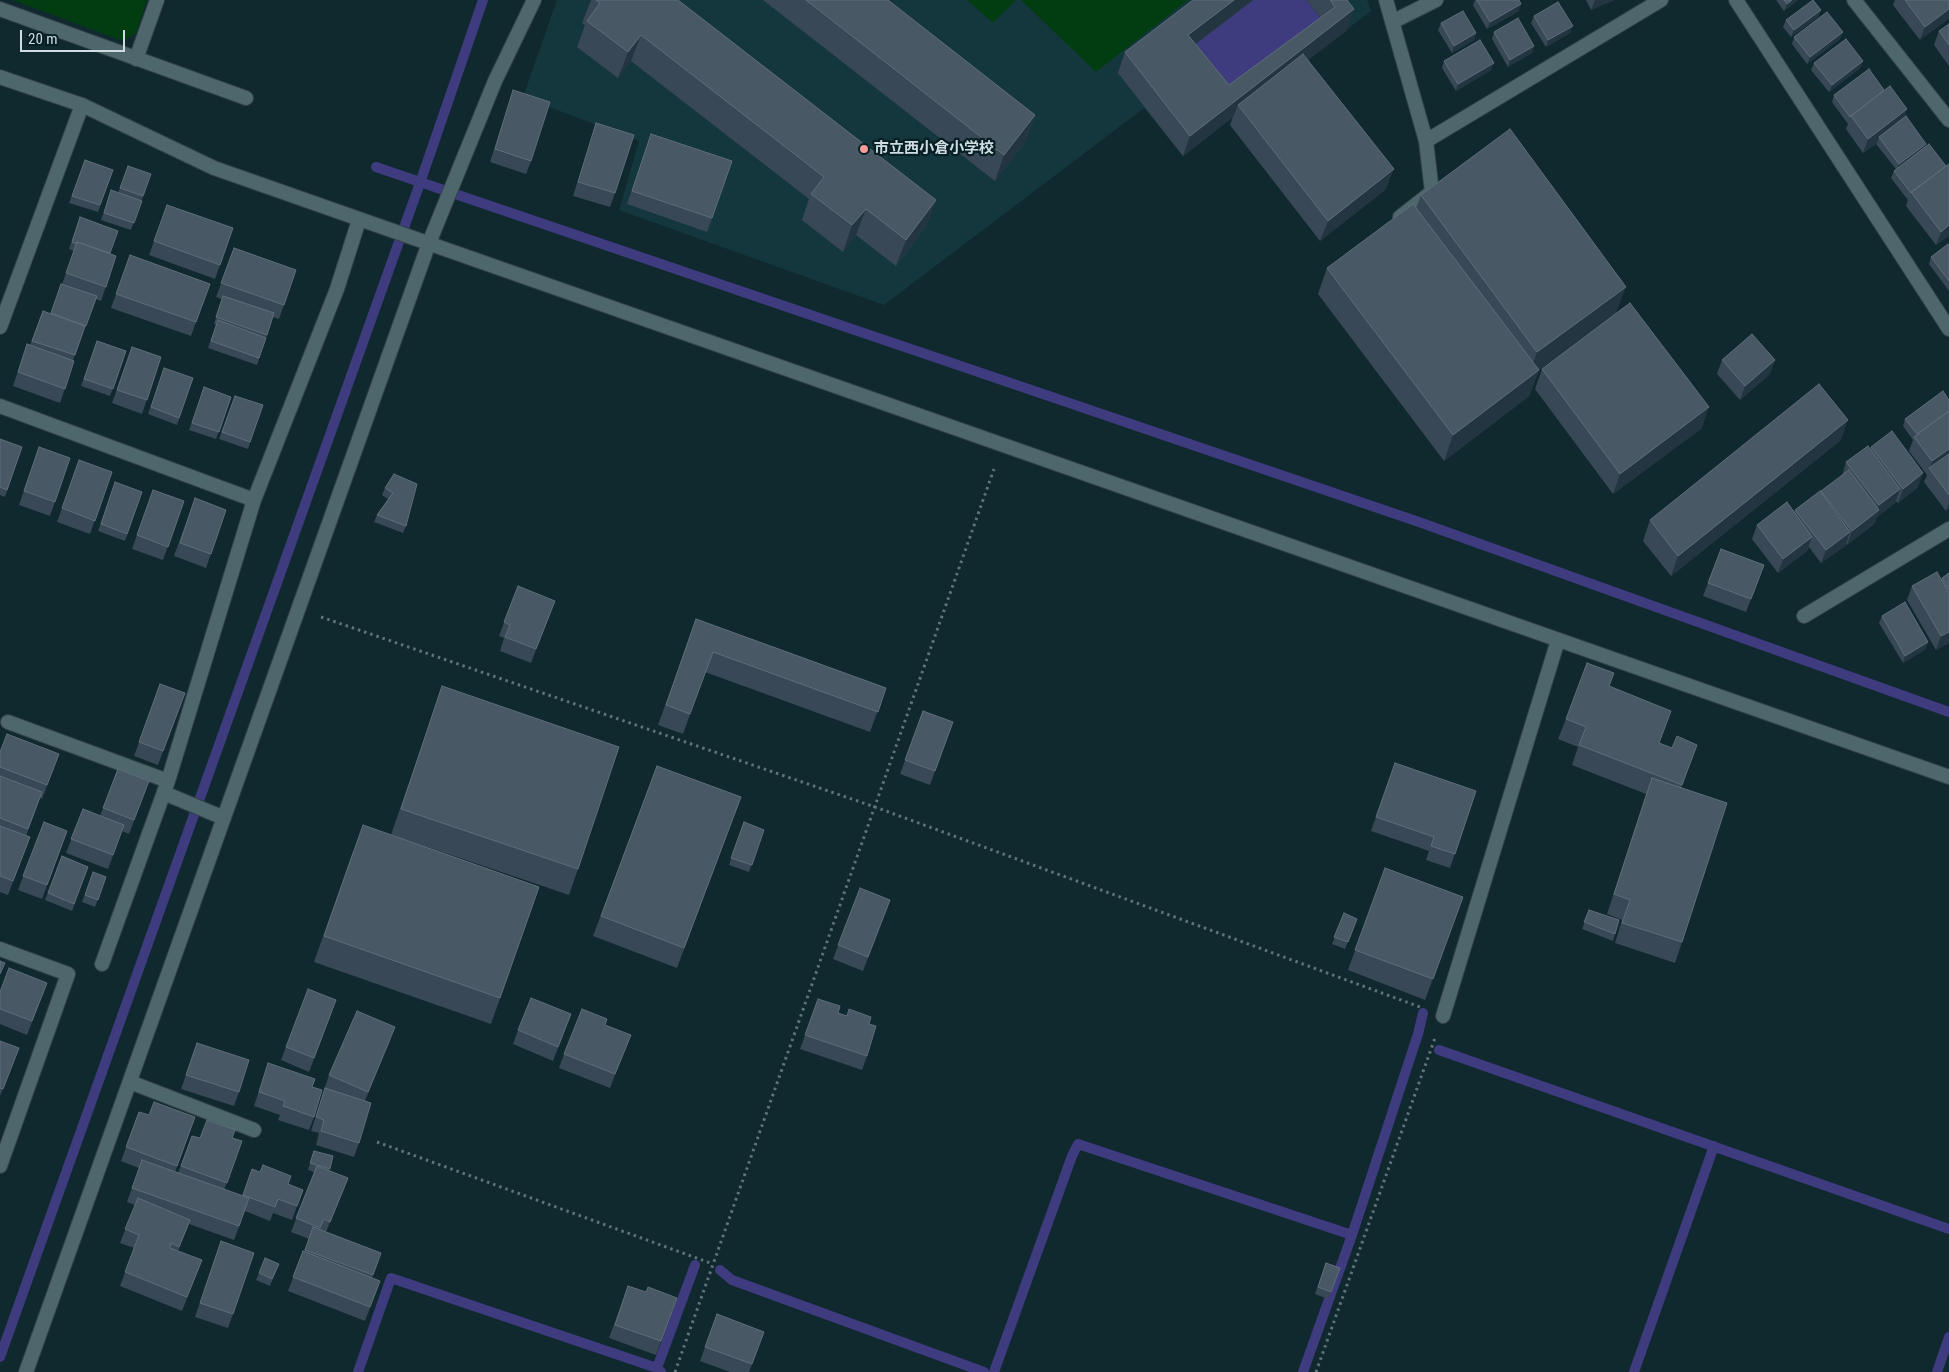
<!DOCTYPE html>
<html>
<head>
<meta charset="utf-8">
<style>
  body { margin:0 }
  #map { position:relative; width:1949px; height:1372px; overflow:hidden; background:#10292f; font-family:"Roboto Condensed",sans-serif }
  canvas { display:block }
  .scale { position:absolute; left:20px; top:30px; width:105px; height:22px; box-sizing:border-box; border:2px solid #cfdde1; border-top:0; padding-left:6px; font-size:15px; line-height:18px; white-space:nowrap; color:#cfdde1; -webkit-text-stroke:4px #061f25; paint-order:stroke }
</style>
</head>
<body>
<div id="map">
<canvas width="1949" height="1372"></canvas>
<div class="scale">20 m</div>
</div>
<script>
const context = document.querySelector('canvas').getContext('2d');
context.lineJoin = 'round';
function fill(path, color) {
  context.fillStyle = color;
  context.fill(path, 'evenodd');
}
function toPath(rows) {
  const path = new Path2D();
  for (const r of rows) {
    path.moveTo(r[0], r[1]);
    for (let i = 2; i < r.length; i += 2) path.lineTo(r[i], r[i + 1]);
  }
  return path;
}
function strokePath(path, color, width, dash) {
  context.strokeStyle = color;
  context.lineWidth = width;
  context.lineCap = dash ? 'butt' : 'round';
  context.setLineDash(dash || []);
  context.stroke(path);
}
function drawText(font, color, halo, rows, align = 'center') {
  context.font = font + ' "Roboto Condensed","Noto Sans JP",sans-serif';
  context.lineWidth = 4.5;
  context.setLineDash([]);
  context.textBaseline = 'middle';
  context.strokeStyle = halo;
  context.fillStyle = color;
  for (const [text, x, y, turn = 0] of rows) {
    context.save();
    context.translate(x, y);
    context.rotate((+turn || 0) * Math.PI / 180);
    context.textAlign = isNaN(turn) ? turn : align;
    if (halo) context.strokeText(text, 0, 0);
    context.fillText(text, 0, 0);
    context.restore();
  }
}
fill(toPath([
  [557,0,1367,0,1371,11,1183,156,1144,108,884,305,619,210,639,141,523,97]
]), '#14373e');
fill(toPath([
  [13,0,147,0,136,33,123,41],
  [967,0,1016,0,993,23],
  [1021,0,1188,0,1096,72]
]), '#013d11');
fill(toPath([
  [1253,0,1306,0,1328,27,1222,106,1181,55]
]), '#3e3b7f');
strokePath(toPath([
  [376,167,1419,522,1949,712],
  [1439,1050,1949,1229],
  [720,1270,732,1280,984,1372],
  [0,1357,420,183,483,0],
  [657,1368,695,1265],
  [358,1372,391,1278,657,1368,661,1372],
  [994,1372,1072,1156,1078,1144,1352,1235],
  [1303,1372,1352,1235,1418,1034,1423,1013],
  [1634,1372,1714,1146],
  [1937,1372,1949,1337]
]), '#3e3b7f', 10);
const service = toPath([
  [0,327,82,105]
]);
const minor = toPath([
  [1386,0,1426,141,1432,192,1400,217],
  [1736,0,1949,329],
  [1854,0,1949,120],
  [0,9,246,98],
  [1392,22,1436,0],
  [136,59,157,0],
  [1426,141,1661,0],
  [0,406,254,500],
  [1804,616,1949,529],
  [8,722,168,781],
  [164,793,224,818],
  [0,949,68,974,0,1166],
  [102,964,168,781,254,500,337,289,359,220],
  [1443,1016,1558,640],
  [130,1082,254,1130],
  [26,1372,429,243]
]);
const tertiary = toPath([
  [0,77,82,105,214,168,1949,777],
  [429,243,495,81,534,0]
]);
strokePath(service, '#324247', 16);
strokePath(minor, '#324247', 16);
strokePath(tertiary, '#324247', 16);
strokePath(toPath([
  [321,617,875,807,1420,1007],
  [377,1142,713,1264],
  [675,1372,994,469],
  [1316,1372,1435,1038]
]), '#5f7479', 3, [2.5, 4]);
strokePath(service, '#4d676d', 14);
strokePath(minor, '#4d676d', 14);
strokePath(tertiary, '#4d676d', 14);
fill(toPath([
  [591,0,678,0,936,200,926,226,896,266,856,235,843,252,802,220,809,199,631,61,618,78,577,47,585,25,582,23],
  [763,0,888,0,1035,115,1026,141,995,181],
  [1193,0,1253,0,1196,44,1229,85,1321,18,1306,0,1347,0,1347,30,1308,60,1386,189,1320,241,1230,125,1233,117,1183,156,1118,73,1125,52],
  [1475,0,1519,0,1519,11,1487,29,1473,5],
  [1586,0,1614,0,1591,10],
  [1776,0,1798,0,1784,11],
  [1895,0,1949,0,1920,40,1893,5],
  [1821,10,1818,17,1791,37,1783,27,1786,20],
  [1534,16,1570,33,1546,47,1531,23],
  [1441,23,1476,33,1474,40,1452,53,1438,30],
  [1949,24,1949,66,1934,45,1939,31],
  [1494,32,1534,46,1532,53,1508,67,1492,39],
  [1794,37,1840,39,1807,64,1792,44],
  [1444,61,1491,70,1456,91,1442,68],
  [1863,61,1860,68,1829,92,1811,70,1814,63],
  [513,90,531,161,526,174,490,162],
  [1834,95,1905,117,1924,148,1946,166,1949,164,1949,236,1936,245,1906,206,1908,200,1891,178,1894,171,1896,169,1876,144,1877,143,1863,153,1846,129,1848,124,1832,102],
  [596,123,615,193,610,207,573,196],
  [651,134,712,218,707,232,627,204],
  [85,160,113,170,98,212,69,203],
  [128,166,151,174,131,230,101,220,111,190,118,193],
  [1421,195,1616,313,1539,370,1529,396,1444,461,1318,294,1327,268,1416,208],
  [167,205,233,228,215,279,149,255],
  [80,217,110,253,116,256,101,301,96,299,73,360,74,361,60,403,13,386,27,344,30,345,43,311,50,314,62,284,74,251,69,249],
  [1949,246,1949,291,1929,264,1931,257],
  [234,248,296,270,279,319,273,317,257,365,208,348,216,325,214,324,222,299,216,297],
  [130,255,210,284,191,336,111,308],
  [97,341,126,351,110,396,81,386],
  [132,347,161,357,142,414,112,403],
  [1722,360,1775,360,1770,374,1740,400,1717,374],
  [164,368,193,378,177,425,148,414],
  [1542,369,1702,428,1613,494,1535,389],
  [204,387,231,397,216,439,189,430],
  [235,396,263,405,248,449,219,439],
  [1949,400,1949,509,1946,511,1924,482,1927,475,1909,451,1913,440,1903,426,1905,419],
  [0,439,22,447,5,497,0,495],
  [1841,440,1671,576,1643,541,1650,520],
  [39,447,70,458,50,516,19,505],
  [1871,447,1918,487,1898,503,1896,501,1895,503,1877,517,1874,524,1847,545,1846,544,1845,546,1821,563,1809,547,1807,551,1778,573,1752,539,1757,525,1794,513,1795,510,1821,492,1821,491,1842,476,1846,462,1870,449],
  [79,460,112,472,90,534,57,522],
  [394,474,406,526,403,533,374,522,377,515,388,499,382,495,385,488],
  [115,482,142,492,125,541,98,531],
  [153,490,184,501,163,560,132,549],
  [195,498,226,510,206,568,174,556],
  [1721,549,1764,565,1746,612,1703,596],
  [1949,573,1949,643,1936,650,1907,600,1912,586,1941,579,1942,578],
  [518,586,550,614,531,663,500,651,504,638,499,636],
  [1882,616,1926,649,1903,663,1879,623],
  [696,619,886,688,870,732,705,672,683,734,658,725],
  [160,684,185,693,158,765,134,756],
  [442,686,578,869,569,895,404,839,539,887,491,1024,314,962,353,851,391,835],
  [1609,686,1659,743,1672,748,1697,745,1681,788,1682,942,1675,963,1615,943,1622,920,1607,914,1646,794,1572,765,1578,747,1558,739,1566,719],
  [923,711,953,722,930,785,900,774],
  [0,752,59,754,42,799,40,798,26,836,30,837,8,895,0,892],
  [1395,763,1476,791,1450,868,1426,860,1429,851,1371,831],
  [657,766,741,797,677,968,593,936],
  [118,769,149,781,129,834,122,831,108,869,66,853,83,809,100,816],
  [44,822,67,831,42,899,18,890],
  [744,822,764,830,749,872,729,865],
  [62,856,88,867,72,911,45,900],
  [1385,868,1463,897,1425,1000,1348,970],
  [93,872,106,877,95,907,82,902],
  [860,888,890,900,863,971,833,959],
  [1589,910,1619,920,1613,941,1582,929],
  [1344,913,1357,919,1345,949,1332,944],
  [47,983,27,1035,0,1024,0,992],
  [818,999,838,1013,847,1016,849,1009,869,1024,867,1056,862,1070,800,1049],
  [336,1000,309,1072,281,1060,286,1047],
  [571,1014,553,1061,513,1044,518,1030],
  [631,1035,610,1088,559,1068,564,1054],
  [0,1041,19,1048,0,1096],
  [390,1041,365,1101,359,1143,354,1157,316,1145,319,1133,311,1131,329,1075],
  [197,1043,239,1092,234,1106,181,1089],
  [268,1063,312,1087,314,1117,309,1130,278,1120,280,1115,254,1106],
  [139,1112,149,1115,195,1117,175,1172,178,1173,192,1136,200,1138,232,1138,242,1141,224,1190,242,1196,252,1169,303,1190,292,1220,273,1213,270,1221,245,1211,234,1240,189,1224,178,1251,202,1260,182,1311,120,1286,134,1248,120,1243,135,1205,127,1202,139,1168,121,1161],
  [314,1151,333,1156,329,1171,348,1178,326,1232,381,1253,372,1278,380,1281,365,1321,288,1291,303,1251,304,1251,309,1239,291,1232,314,1172,308,1170],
  [216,1255,233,1314,228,1328,195,1317],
  [1326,1263,1340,1268,1328,1299,1315,1294],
  [276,1271,270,1286,256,1280,259,1273],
  [628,1286,646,1292,677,1298,656,1355,609,1338],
  [717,1314,764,1332,749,1372,730,1372,700,1361]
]), '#394856');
fill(toPath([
  [1234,0,1253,0,1181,55,1188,35],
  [1595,0,1614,0,1591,10],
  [1792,0,1798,0,1784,11,1787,4],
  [1521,4,1519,11,1487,29,1490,22],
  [1354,9,1347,30,1242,111,1238,105,1233,117,1183,156,1190,136],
  [1949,9,1949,19,1920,40,1925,27],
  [1821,10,1818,17,1791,37,1794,30],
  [1573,26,1570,33,1546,47,1548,40],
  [1843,32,1840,39,1807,64,1810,57],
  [1476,33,1474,40,1452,53,1454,46],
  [641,35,631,61,618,78,628,52],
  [1534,46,1532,53,1508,67,1510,60],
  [1863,61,1860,68,1829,92,1832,85],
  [1494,63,1491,70,1456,91,1458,84],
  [1907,109,1902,123,1879,137,1877,143,1863,153,1868,139],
  [1035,115,1026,141,995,181,1004,155],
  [1926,144,1923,151,1897,171,1899,164],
  [1394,169,1386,189,1320,241,1328,221],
  [936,200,926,226,896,266,906,240],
  [866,209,856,235,843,252,852,225],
  [1949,225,1949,236,1936,245,1941,232],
  [1626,287,1616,313,1539,370,1529,396,1444,461,1453,435,1528,378,1537,352],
  [1775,360,1770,374,1740,400,1745,386],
  [1709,407,1702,428,1613,494,1620,474],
  [1848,420,1841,440,1671,576,1678,556],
  [1949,449,1949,459,1930,468,1932,461],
  [1923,473,1918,487,1898,503,1903,489],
  [1900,489,1895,503,1877,517,1874,524,1847,545,1852,531,1877,512,1879,505],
  [1949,503,1949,509,1946,511],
  [1850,532,1845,546,1821,563,1826,550],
  [1812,537,1807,551,1778,573,1783,559],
  [555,601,550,614,531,663,536,649],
  [1949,632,1949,643,1936,650,1941,636],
  [1928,642,1926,649,1903,663,1905,656],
  [395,1027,390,1041,363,1105,368,1092],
  [631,1035,626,1048,610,1088,615,1074],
  [348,1178,343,1192,325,1236,330,1222]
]), '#223540');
const building = toPath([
  [596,0,678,0,936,200,906,240,866,209,852,225,811,194,824,177,641,35,628,52,587,21,600,3,596,0],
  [806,0,888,0,1035,115,1004,155,806,0],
  [1193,0,1234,0,1188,35,1229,85,1335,7,1330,0,1347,0,1354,9,1190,136,1125,52,1193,0],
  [1477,0,1519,0,1521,4,1490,22,1477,0],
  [1784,0,1792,0,1787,4,1784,0],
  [1813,0,1821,10,1794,30,1786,20,1813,0],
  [1905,0,1949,0,1949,9,1925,27,1905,0],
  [1558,2,1573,26,1548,40,1534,16,1558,2],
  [1463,11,1476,33,1454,46,1441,23,1463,11],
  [1827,12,1843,32,1810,57,1794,37,1827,12],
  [1518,18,1534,46,1510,60,1494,32,1518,18],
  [1949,24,1949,45,1939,31,1949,24],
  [1846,39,1863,61,1832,85,1814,63,1846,39],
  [1480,40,1494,63,1458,84,1444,61,1480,40],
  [1303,54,1394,169,1328,221,1238,105,1303,54],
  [1869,69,1884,90,1850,117,1834,95,1869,69],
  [1890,86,1907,109,1868,139,1851,116,1890,86],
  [513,90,550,102,531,161,495,149,513,90],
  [1906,116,1926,144,1899,164,1879,137,1906,116],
  [596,123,634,135,615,193,578,182,596,123],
  [1510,129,1626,287,1537,352,1421,195,1510,129],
  [651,134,732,161,712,218,632,191,651,134],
  [1929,144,1946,166,1911,193,1894,171,1929,144],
  [85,160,113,170,100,205,72,196,85,160],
  [1949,164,1949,225,1941,232,1911,192,1949,164],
  [128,166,151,174,143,196,120,188,128,166],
  [111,190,142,201,134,223,104,213,111,190],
  [1413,204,1539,370,1453,435,1327,268,1413,204],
  [167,205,233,228,220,265,154,241,167,205],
  [80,217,118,231,110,253,77,242,77,244,72,242,80,217],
  [77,242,116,256,106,287,66,273,77,242],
  [1948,244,1949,246,1949,281,1931,257,1948,244],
  [234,248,296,270,284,305,221,283,234,248],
  [130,255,210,284,196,322,116,294,130,255],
  [61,284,97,296,86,326,51,313,61,284],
  [223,296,274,313,267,335,216,317,223,296],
  [1630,303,1709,407,1620,474,1542,369,1630,303],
  [43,311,85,326,75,355,32,341,43,311],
  [218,320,266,338,259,358,211,341,218,320],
  [1752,334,1775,360,1745,386,1722,360,1752,334],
  [97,341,126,351,113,389,84,379,97,341],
  [27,344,74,361,65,389,18,372,27,344],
  [132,347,161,357,147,400,117,390,132,347],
  [164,368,193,378,179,418,151,407,164,368],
  [1819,384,1848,420,1678,556,1650,520,1819,384],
  [204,387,231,397,219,432,192,423,204,387],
  [1943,391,1949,400,1949,411,1917,434,1905,419,1943,391],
  [235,396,263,405,250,442,222,432,235,396],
  [1949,411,1949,449,1932,461,1914,437,1949,411],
  [1892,431,1923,473,1903,489,1871,447,1892,431],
  [0,439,22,447,7,490,0,487,0,439],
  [1868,446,1900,489,1879,505,1846,462,1868,446],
  [39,447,70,458,55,502,24,491,39,447],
  [1949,454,1949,495,1929,468,1949,454],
  [79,460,112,472,95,521,62,508,79,460],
  [1849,470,1879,510,1852,531,1821,491,1849,470],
  [394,474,417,484,406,526,377,515,393,493,385,488,394,474],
  [115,482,142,492,127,534,101,524,115,482],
  [153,490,184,501,168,547,137,535,153,490],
  [1820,491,1850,532,1826,550,1795,510,1820,491],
  [195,498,226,510,211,554,180,543,195,498],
  [1787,502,1812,537,1783,559,1757,525,1787,502],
  [1721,549,1764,565,1751,599,1708,583,1721,549],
  [1937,572,1949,593,1949,632,1941,636,1912,586,1937,572],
  [1949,573,1949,590,1942,578,1949,573],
  [518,586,555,601,536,649,505,637,510,625,504,622,518,586],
  [1905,602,1928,642,1905,656,1882,616,1905,602],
  [696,619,886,688,878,712,713,652,690,714,666,705,696,619],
  [1587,663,1614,673,1609,686,1671,711,1659,743,1672,748,1677,736,1697,745,1682,785,1579,745,1586,727,1566,719,1587,663],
  [160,684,185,693,163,751,139,742,160,684],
  [442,686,619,747,578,869,401,809,442,686],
  [923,711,953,722,935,771,905,760,923,711],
  [7,734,59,754,47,785,0,767,0,752,7,734],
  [1395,763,1476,791,1455,854,1431,846,1434,837,1376,817,1395,763],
  [657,766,741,797,684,948,601,916,657,766],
  [118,769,149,781,134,820,103,808,118,769],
  [0,776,42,792,28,829,0,818,0,776],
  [1652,778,1727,803,1682,942,1622,923,1630,900,1614,894,1652,778],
  [83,809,124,825,113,855,71,839,83,809],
  [44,822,67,831,47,885,23,876,44,822],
  [744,822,764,830,752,865,731,858,744,822],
  [363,825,539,887,500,998,324,936,363,825],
  [0,826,30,837,13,881,0,876,0,826],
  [62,856,88,867,74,904,48,893,62,856],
  [1385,868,1463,897,1433,979,1355,950,1385,868],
  [93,872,106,877,98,900,85,895,93,872],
  [860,888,890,900,868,957,838,945,860,888],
  [1589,910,1619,920,1615,934,1584,922,1589,910],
  [1344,913,1357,919,1348,942,1334,937,1344,913],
  [0,961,5,963,0,974,0,961],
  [9,968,47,983,32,1021,0,1009,0,992,9,968],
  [308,989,336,1000,314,1058,286,1047,308,989],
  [531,998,571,1014,558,1047,518,1030,531,998],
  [818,999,840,1006,838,1013,847,1016,849,1009,871,1017,869,1024,876,1026,867,1056,805,1035,818,999],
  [582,1009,607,1019,605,1025,631,1035,615,1074,564,1054,582,1009],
  [357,1011,395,1027,368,1092,329,1075,357,1011],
  [0,1041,19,1048,3,1089,0,1088,0,1041],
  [197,1043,249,1060,239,1092,186,1075,197,1043],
  [268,1063,315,1079,312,1087,322,1090,314,1117,283,1106,285,1101,259,1092,268,1063],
  [325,1088,371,1103,359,1143,321,1131,324,1120,316,1117,325,1088],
  [154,1102,195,1117,177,1166,126,1147,139,1112,149,1115,154,1102],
  [207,1120,235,1130,232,1138,242,1141,227,1183,181,1166,192,1136,200,1138,207,1120],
  [314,1151,333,1156,330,1169,310,1163,314,1151],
  [142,1160,249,1198,239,1226,132,1188,142,1160],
  [263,1165,291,1176,288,1184,303,1190,297,1206,278,1199,275,1207,243,1195,252,1169,260,1172,263,1165],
  [317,1166,348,1178,330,1222,324,1219,320,1228,296,1218,317,1166],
  [138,1198,190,1220,179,1247,171,1243,170,1248,202,1260,187,1297,125,1272,139,1235,125,1229,138,1198],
  [313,1227,381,1253,373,1275,305,1250,313,1227],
  [221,1241,254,1253,233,1314,200,1303,221,1241],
  [303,1251,380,1281,370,1307,293,1277,303,1251],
  [265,1258,279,1264,272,1279,259,1273,265,1258],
  [1326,1263,1340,1268,1331,1292,1318,1287,1326,1263],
  [628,1286,646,1292,648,1287,677,1298,661,1341,615,1325,628,1286],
  [717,1314,764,1332,752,1364,705,1347,717,1314]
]);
fill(building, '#495865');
strokePath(building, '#5e6d79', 1);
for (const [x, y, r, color] of [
  [864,149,5,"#f59b98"]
]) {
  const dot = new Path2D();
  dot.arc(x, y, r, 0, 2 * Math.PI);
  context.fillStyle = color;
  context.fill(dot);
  strokePath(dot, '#061f25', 2);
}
drawText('bold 15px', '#cfdde1', '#061f25', [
  ["市立西小倉小学校",874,149]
], 'left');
</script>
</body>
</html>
